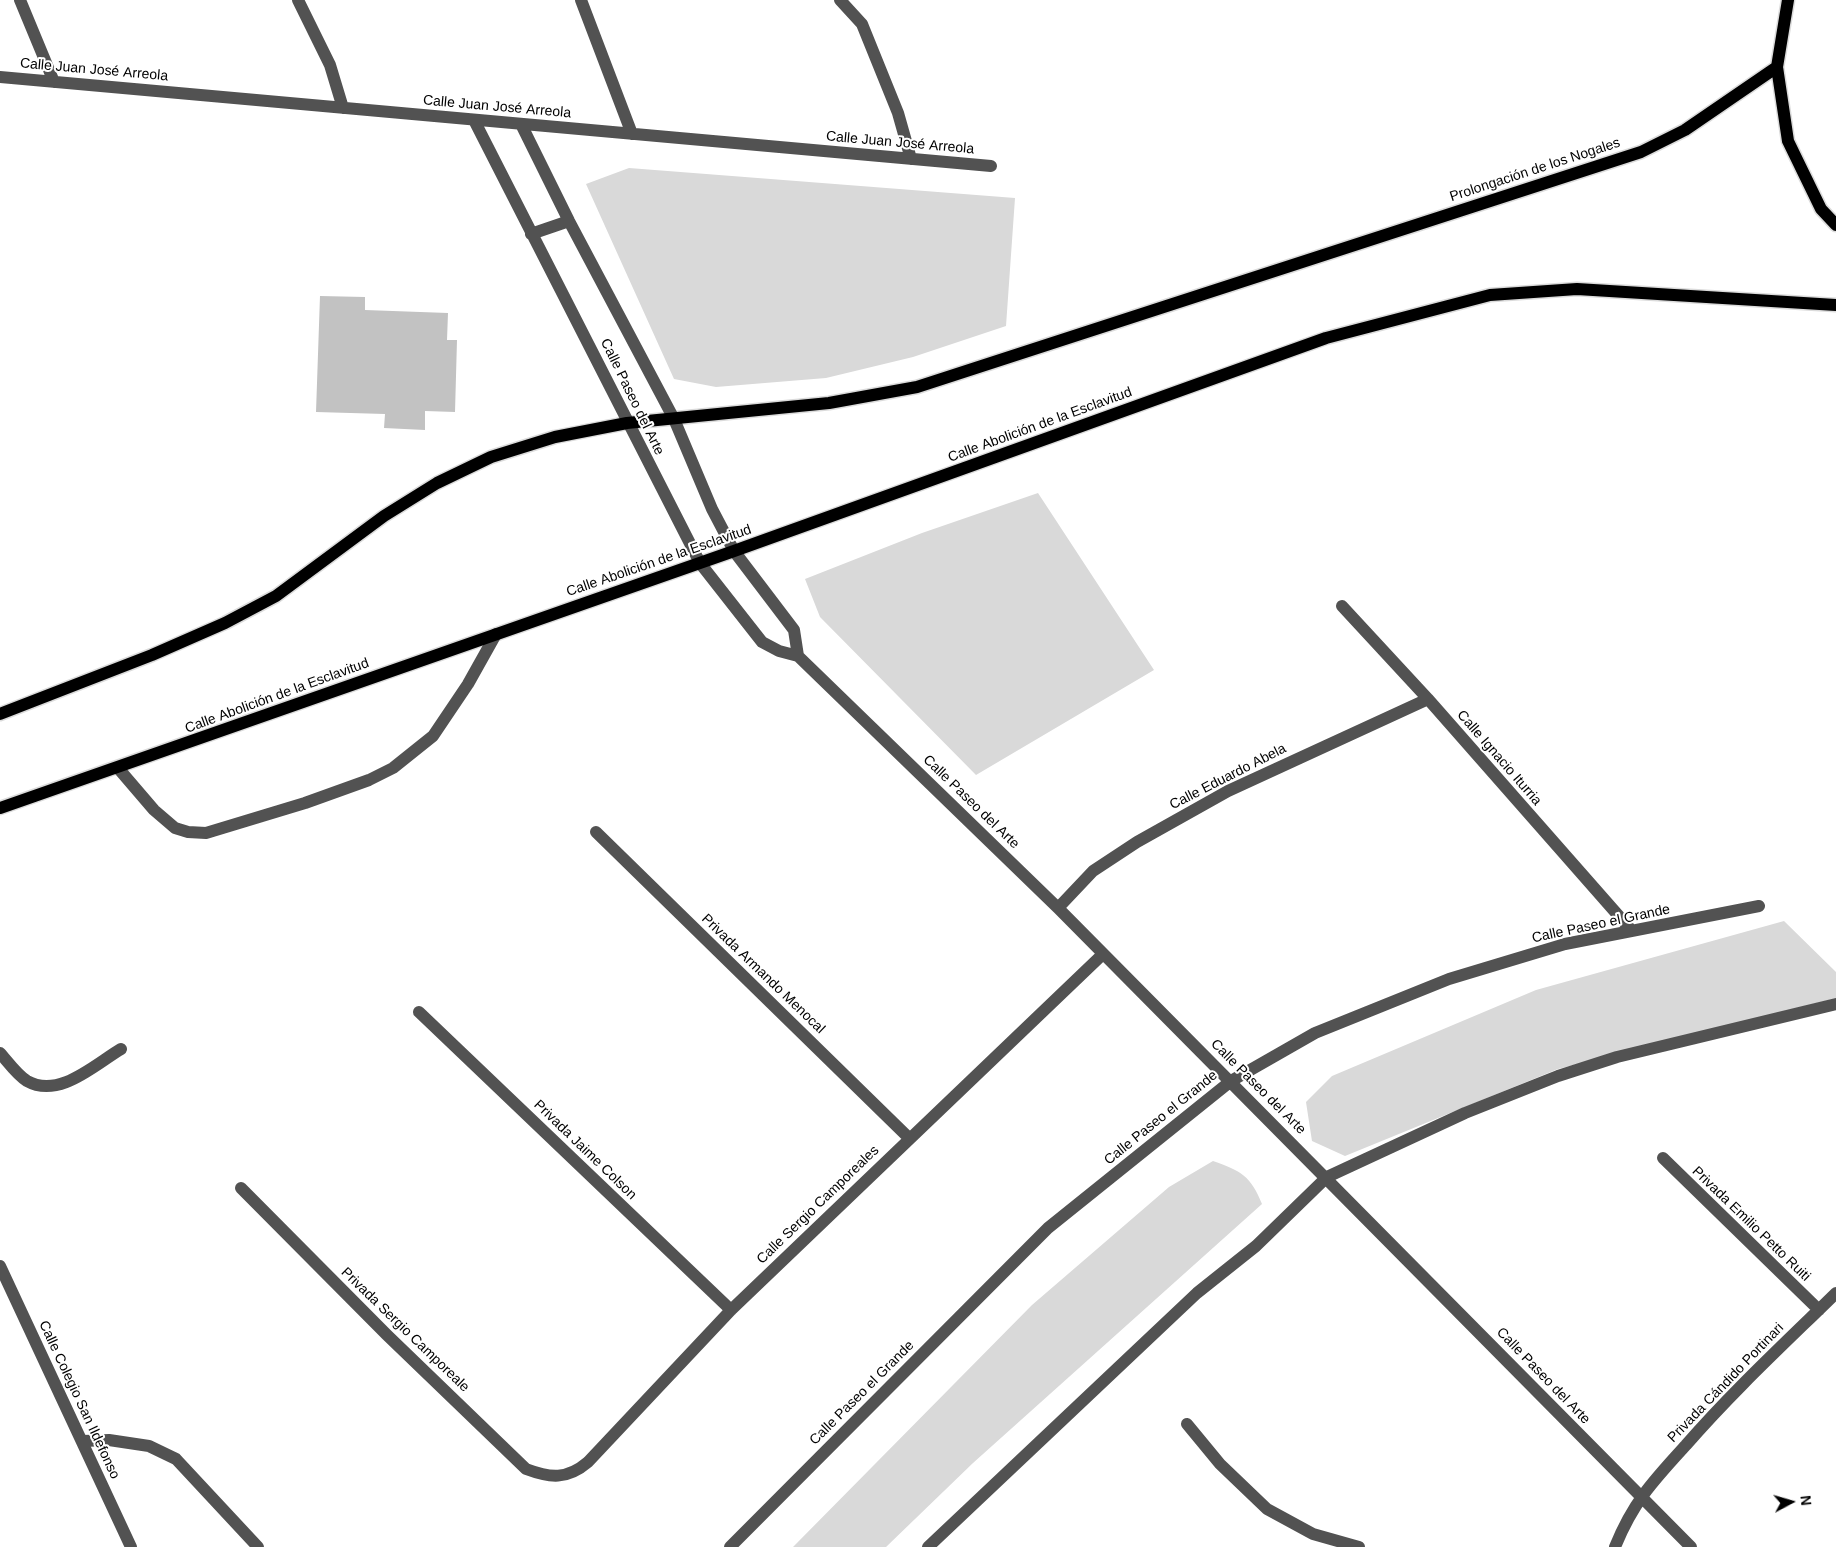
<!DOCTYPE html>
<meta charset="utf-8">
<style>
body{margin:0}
#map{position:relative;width:1836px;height:1547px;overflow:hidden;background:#fff;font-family:Arial,sans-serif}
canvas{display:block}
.north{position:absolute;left:1766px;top:1477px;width:50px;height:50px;-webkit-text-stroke:4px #fff;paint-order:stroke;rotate:84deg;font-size:14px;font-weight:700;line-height:20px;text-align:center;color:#000}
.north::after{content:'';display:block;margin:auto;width:18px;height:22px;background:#000;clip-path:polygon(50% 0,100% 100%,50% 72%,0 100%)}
</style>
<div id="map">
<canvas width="1836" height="1547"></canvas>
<div class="north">N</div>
</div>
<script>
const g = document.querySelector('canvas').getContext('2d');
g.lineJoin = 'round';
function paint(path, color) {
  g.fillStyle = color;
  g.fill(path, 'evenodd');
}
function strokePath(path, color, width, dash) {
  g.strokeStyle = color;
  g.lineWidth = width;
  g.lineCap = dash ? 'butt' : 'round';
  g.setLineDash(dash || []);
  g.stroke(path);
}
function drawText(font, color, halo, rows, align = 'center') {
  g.font = font + ' Arial,sans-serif';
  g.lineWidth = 4;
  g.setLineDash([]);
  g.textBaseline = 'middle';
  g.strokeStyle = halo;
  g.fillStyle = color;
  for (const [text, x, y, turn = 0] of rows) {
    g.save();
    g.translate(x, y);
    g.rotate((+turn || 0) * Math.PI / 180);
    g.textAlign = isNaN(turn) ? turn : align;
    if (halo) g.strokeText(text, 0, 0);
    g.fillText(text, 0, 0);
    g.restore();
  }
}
paint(new Path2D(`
 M629 168 1015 198 1006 326 913 357 826 378 716 387 674 379 586 184Z
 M1038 493 1154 670 976 775 820 617 805 579 922 533Z
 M1784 921 1836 972V998L1558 1069 1345 1156 1312 1141 1306 1102 1332 1076 1536 990Z
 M1213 1161C1241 1171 1251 1176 1262 1204L973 1463 886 1547H793L1032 1305 1169 1187Z`), '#d9d9d9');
paint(new Path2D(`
 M320 296 365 297V310L448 313 447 340H457L455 412 425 411V430L384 428 385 414 316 412Z`), '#c2c2c2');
const major = new Path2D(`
 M1788 0 1777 67 1788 141 1821 209 1836 225
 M0 714 152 655 225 623 276 596 384 516 437 483 491 457 555 437 627 423 829 403 917 387 1641 152 1685 130 1777 67
 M0 808 734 551 1326 338 1490 295 1577 289 1836 305`);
strokePath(major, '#dbdbdb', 15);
strokePath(new Path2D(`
 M20 0 54 82
 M298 0 330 65 343 108
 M581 0 632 134
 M840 0 862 24 898 113 911 159
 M0 77 991 166
 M474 120 700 563 762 642 779 651 798 656 1058 908 1691 1547
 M521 124 569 221 674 419 712 509 734 551 794 630 798 656
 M531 234 569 221
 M1342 606 1428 699 1632 931
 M118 768 154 810 175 828 188 832 206 833 305 803 369 780 393 768 433 736 468 684 496 634
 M596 832 909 1138
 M1058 908 1093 871 1137 842 1228 791 1428 699
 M419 1012 731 1310
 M0 1053C8 1062 17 1075 27 1081 59 1099 94 1065 121 1049
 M1663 1158 1819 1310
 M241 1188 387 1335 526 1469C550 1478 567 1480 588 1462L731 1310 1103 954
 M0 1266 131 1547
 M1187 1424 1220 1464 1267 1509 1313 1534 1359 1547
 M83 1441 109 1440 149 1446 176 1459 258 1547
 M730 1547 1048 1228 1231 1081 1315 1033 1449 979 1565 944 1759 906
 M928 1547 1197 1293 1256 1246 1327 1177 1465 1113 1558 1076 1617 1057 1836 1004
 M1615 1547C1633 1502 1654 1480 1686 1445 1733 1391 1785 1343 1836 1293`), '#525252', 12);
strokePath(major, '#000', 12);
drawText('14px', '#000', '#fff', [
 ["Calle Juan José Arreola",94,70,5],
 ["Calle Juan José Arreola",497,107,5],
 ["Calle Juan José Arreola",900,143,5],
 ["Prolongación de los Nogales",1535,170,-18],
 ["Calle Paseo del Arte",632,397,64],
 ["Calle Abolición de la Esclavitud",1040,425,-20],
 ["Calle Abolición de la Esclavitud",659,561,-19],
 ["Calle Abolición de la Esclavitud",277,696,-20],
 ["Calle Ignacio Iturria",1499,758,49],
 ["Calle Eduardo Abela",1228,777,-27],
 ["Calle Paseo del Arte",971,802,44],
 ["Calle Paseo el Grande",1601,924,-12],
 ["Privada Armando Menocal",763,974,44],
 ["Calle Paseo del Arte",1258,1087,45],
 ["Calle Paseo el Grande",1161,1118,-39],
 ["Privada Jaime Colson",585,1150,44],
 ["Calle Sergio Camporeales",818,1205,-44],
 ["Privada Emilio Petto Ruiti",1751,1224,44],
 ["Privada Sergio Camporeale",405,1330,44],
 ["Calle Paseo del Arte",1543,1376,46],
 ["Privada Cándido Portinari",1726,1383,-46],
 ["Calle Paseo el Grande",862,1393,-45],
 ["Calle Colegio San Ildefonso",79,1400,65]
]);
</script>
